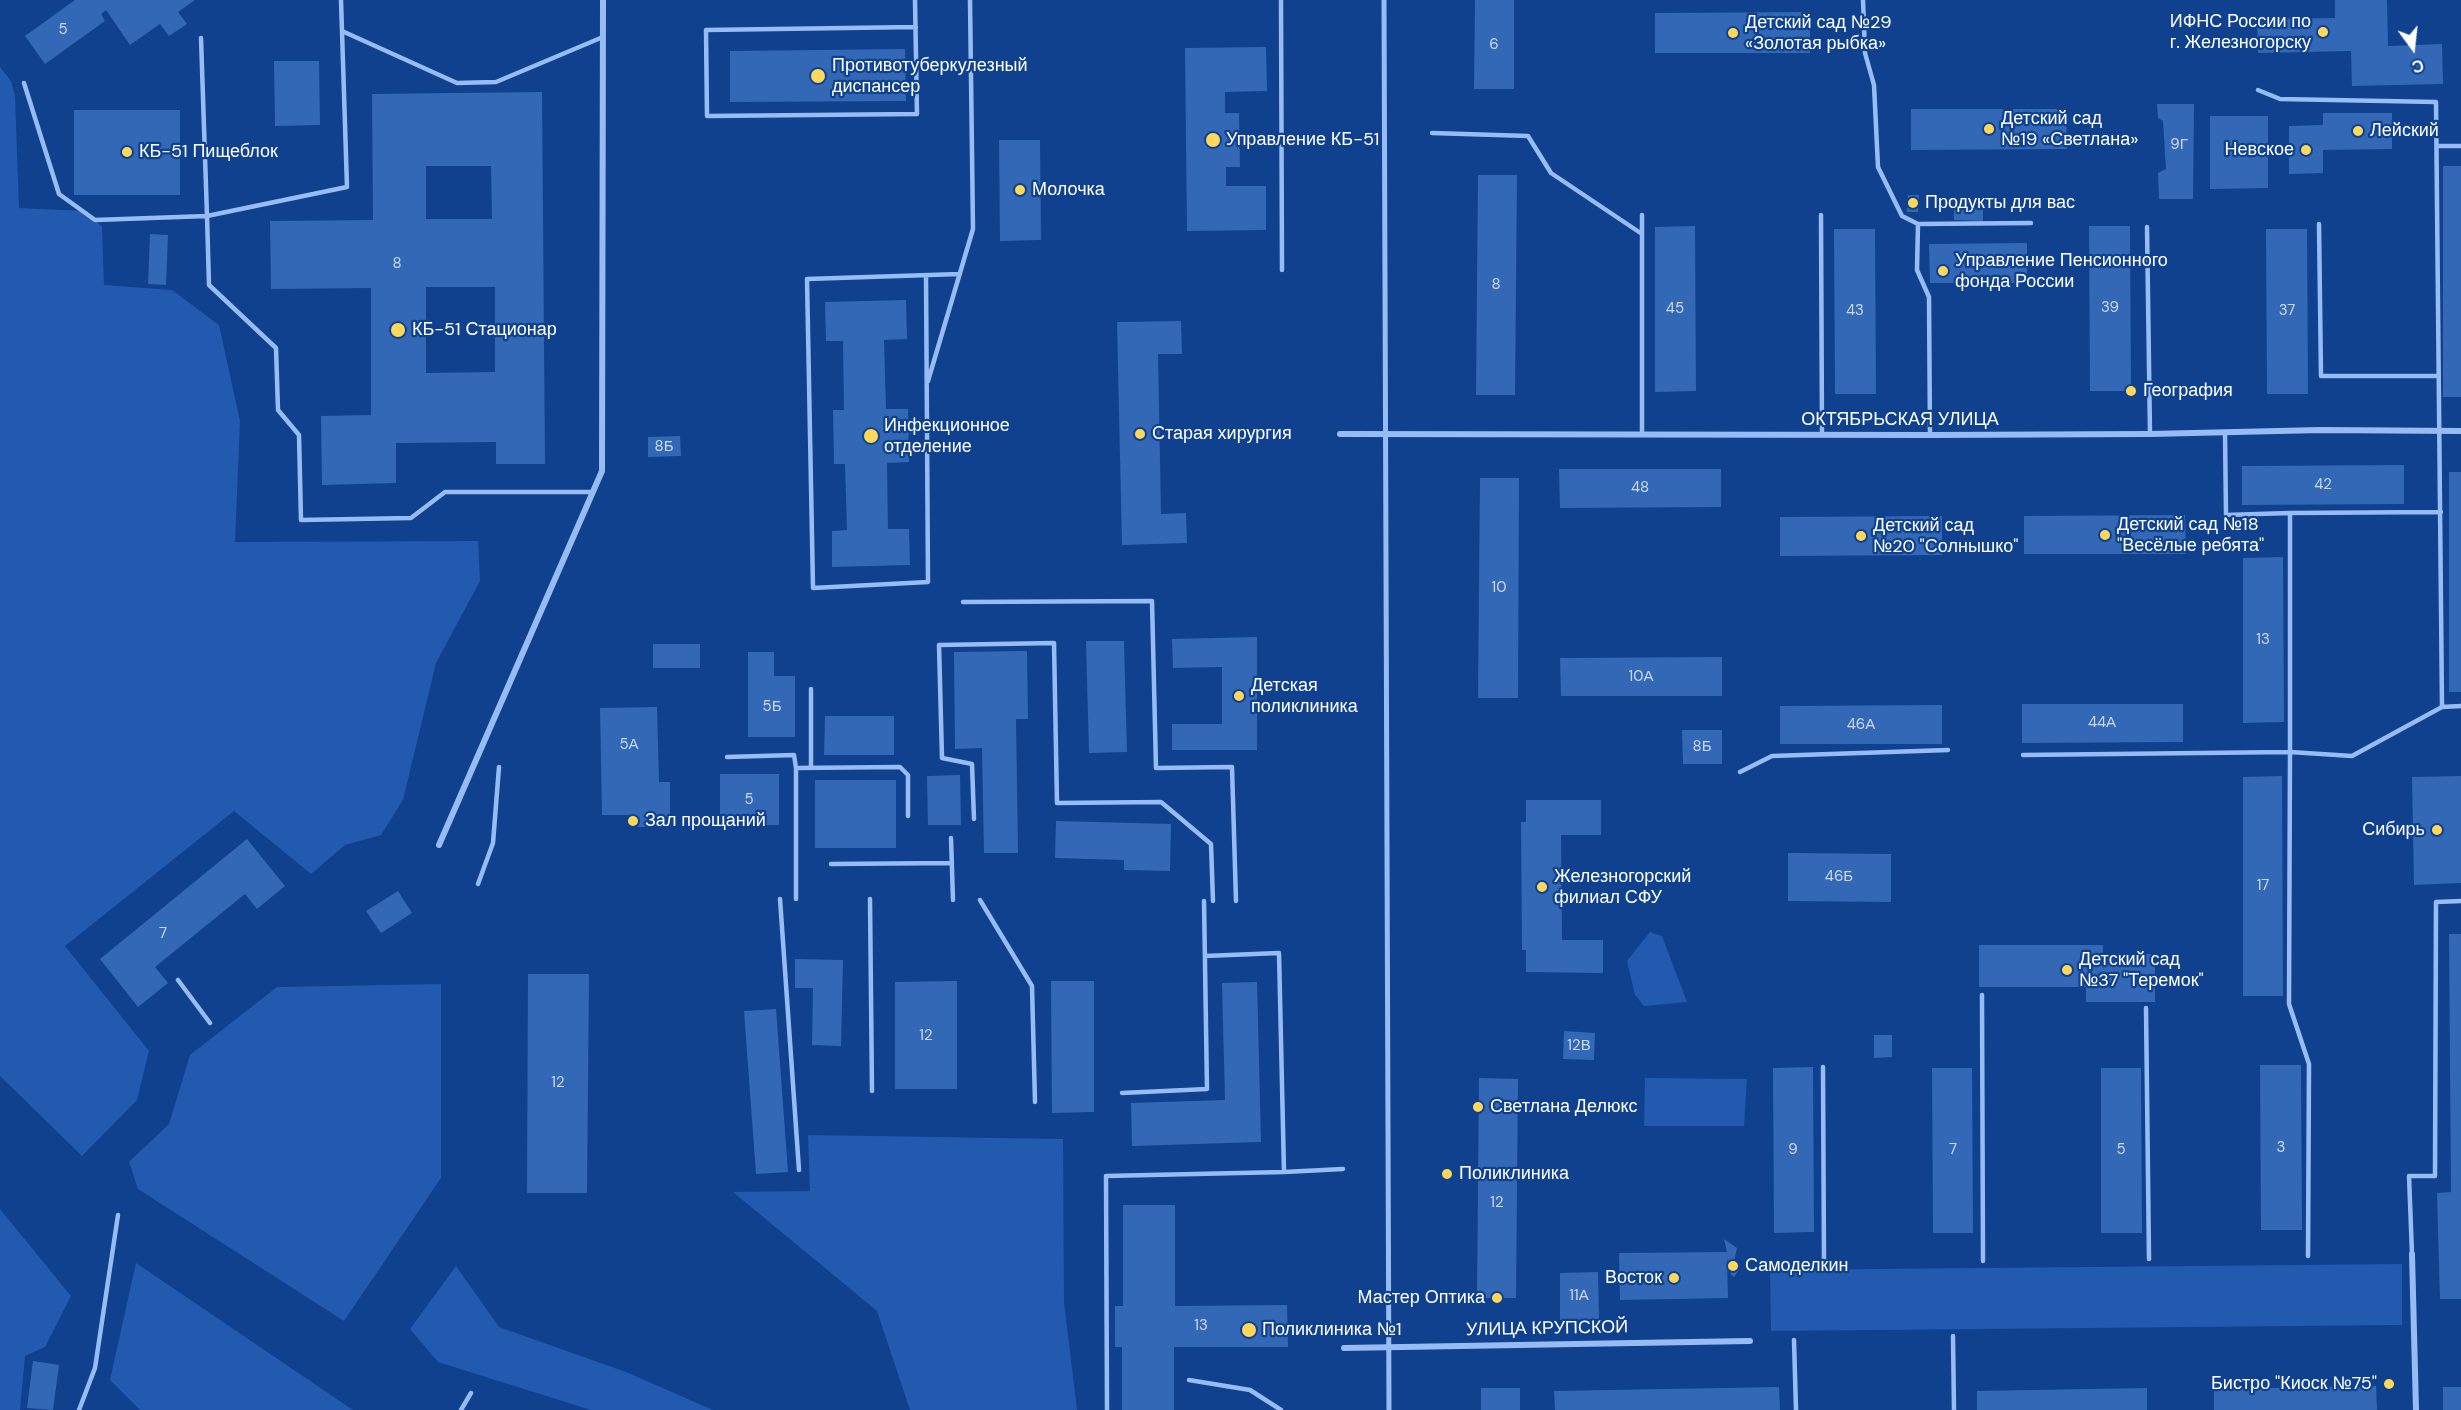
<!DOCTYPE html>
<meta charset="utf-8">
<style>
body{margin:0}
#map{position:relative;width:2461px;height:1410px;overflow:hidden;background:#0f418e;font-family:"DM Sans",sans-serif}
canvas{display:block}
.north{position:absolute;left:2383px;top:18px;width:60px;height:60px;-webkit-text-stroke:4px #0f418e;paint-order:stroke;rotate:165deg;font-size:16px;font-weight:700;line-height:24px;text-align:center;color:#fff}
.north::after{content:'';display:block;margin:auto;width:21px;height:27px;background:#fff;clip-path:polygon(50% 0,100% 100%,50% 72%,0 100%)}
</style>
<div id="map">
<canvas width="2461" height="1410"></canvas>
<div class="north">С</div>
</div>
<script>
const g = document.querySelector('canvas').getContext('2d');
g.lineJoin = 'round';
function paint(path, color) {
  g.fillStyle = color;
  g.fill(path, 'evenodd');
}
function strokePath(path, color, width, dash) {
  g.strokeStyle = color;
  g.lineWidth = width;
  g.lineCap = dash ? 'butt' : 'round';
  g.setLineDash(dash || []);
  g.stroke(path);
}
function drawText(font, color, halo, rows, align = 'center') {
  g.font = font + ' "DM Sans",sans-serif';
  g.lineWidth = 4.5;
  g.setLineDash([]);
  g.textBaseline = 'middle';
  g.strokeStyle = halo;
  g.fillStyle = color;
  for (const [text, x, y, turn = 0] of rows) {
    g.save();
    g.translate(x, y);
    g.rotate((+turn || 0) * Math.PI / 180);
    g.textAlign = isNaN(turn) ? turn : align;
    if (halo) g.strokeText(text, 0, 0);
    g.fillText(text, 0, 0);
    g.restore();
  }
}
paint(new Path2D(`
 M0 67 11 81 15 96 19 208 86 211 102 227 104 285 172 290 219 325 240 421 235 542 478 541 480 581 436 663 403 800 381 835 345 845 311 874 234 811 65 946 149 1051 137 1100 82 1156 0 1076Z
 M1650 932 1662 936 1687 1002 1644 1006 1635 995 1627 961Z
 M441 984V1178L344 1321 138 1189 129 1162 169 1124 190 1055 277 987Z
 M1645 1078 1747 1079 1744 1126H1644Z
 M808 1135 1063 1139 1064 1302 1077 1410H910L877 1311 733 1192 810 1191Z
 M0 1209 71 1296 45 1347 25 1356 20 1410H0Z
 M136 1263 353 1410H140L110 1380Z
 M2402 1264V1325L1771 1331 1770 1270Z
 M456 1266 499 1327 626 1372 713 1410H591L438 1362 410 1329Z`), '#215aae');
paint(new Path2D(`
 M75 0H195L178 12 187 24 169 36 160 24 130 45 106 10 101 14 105 21 45 64 25 36Z
 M1475 0H1514V89H1474Z
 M2335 0H2387L2388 46 2442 44 2443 84 2352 86 2351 51 2258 53 2257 19 2335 18Z
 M1810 12V53H1655V13Z
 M1266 47 1267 91 1225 92V113H1239L1240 167H1226V186H1266V230L1187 231 1185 48Z
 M905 49 906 101 730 102V51Z
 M274 61H319L320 125 275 126Z
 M542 92 545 464H496V442L396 443V483L322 485 321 416 371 415V288L271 289 270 221 373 220 372 94ZM426 166H491L492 219H426ZM426 287H495V372L426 373Z
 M2157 104H2194L2193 199H2159L2158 173 2166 169 2163 121 2158 118Z
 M1911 109H2066L2067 149 1911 150Z
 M74 110H180V195H74Z
 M2323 113H2392V149L2323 150V173L2289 174V126L2323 125Z
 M2210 116H2268V188L2210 189Z
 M999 140H1040L1041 240 1000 241Z
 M2443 166H2461V397H2443Z
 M1478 175H1517L1515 395H1476Z
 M1908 195H1919L1918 212H1907Z
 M1954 208 1983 209V221L1954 220Z
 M1695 226 1696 391 1655 392V227Z
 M2089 226H2130L2131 391H2090Z
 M1834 229H1875L1876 394H1835Z
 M2266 229H2307L2308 394H2267Z
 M150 234 168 235 166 285 148 284Z
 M2027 243V283H1930L1929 244Z
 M906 300 907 339 884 340 886 409H908L909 462 887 463 888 529H909L910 565 832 567V531L847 530 845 464H834L833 410H844L843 341H826L825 302Z
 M1181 321 1182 354H1158L1161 514 1186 513 1187 543 1122 545 1117 322Z
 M680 436 681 456 648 457V437Z
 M2404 465V504L2242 505V466Z
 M1559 469H1721V507L1560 508Z
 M2449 472H2461V692H2449Z
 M1480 478H1519L1518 698H1478Z
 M2185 515 2186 554H2024V516Z
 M1942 516V555L1780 556V517Z
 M2283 557 2284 722 2243 723V558Z
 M1257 637V750H1172V724H1222V667L1173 668 1172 639Z
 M1086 641H1124L1127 752 1089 753Z
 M653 644H700V668H653Z
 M1027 651 1028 719H1016L1018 853H984L982 748 955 749 954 652Z
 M748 652H774V676H795V737H748Z
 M1722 657V696H1561L1560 658Z
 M2022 704H2183V742L2022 743Z
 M1942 705V744H1780V706Z
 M657 707 659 782H670V827H630V815H602L600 708Z
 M825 716H894V755H824Z
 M1682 730H1722V764H1683Z
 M720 774H779V825H720Z
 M960 775 961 825H928L927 776Z
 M2282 776 2283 996H2243V777Z
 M2461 776V883L2414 885 2412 777Z
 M815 780H896V848H815Z
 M1526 800H1601V835H1561L1562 940H1603V973L1526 972V950H1522L1521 822H1526Z
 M1056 821 1171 824 1170 871 1124 870V860L1055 858Z
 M247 839 285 886 257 909 245 894 155 967 168 983 138 1007 100 959Z
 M1788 853 1891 854V902L1788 901Z
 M398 891 412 913 381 933 366 911Z
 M2449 934H2461V1299H2440L2437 1193 2451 1192Z
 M1979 945H2103V954H2155V1002H2086V987H1979Z
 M795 959 843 960 841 1046 812 1045 813 988H795Z
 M528 974H589L587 1193H527Z
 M957 981V1089H895V982Z
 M1051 981H1094V1112L1052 1113Z
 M1257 982 1261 1142 1132 1146 1131 1103 1225 1100 1222 983Z
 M776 1009 788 1172 756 1174 744 1011Z
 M1564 1031 1595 1033 1594 1060 1563 1059Z
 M1874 1035H1892V1057L1874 1058Z
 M2260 1065H2301L2302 1230H2261Z
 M1813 1067 1814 1232 1774 1233 1773 1068Z
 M1932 1068H1972L1973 1233H1933Z
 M2101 1068H2141L2142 1233H2101Z
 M1479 1078 1518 1079 1516 1298H1477Z
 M1123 1205H1175V1306L1287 1305 1288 1347H1174V1410H1122V1347H1115V1306H1123Z
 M1724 1239 1737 1248 1734 1262 1739 1270 1734 1277 1731 1275 1727 1258 1728 1298 1620 1300 1619 1253 1727 1252Z
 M1598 1272 1599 1319 1560 1320V1273Z
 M33 1361 59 1365 53 1410 27 1408Z
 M2376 1386 2377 1410H2214V1389Z
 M1779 1387 1780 1410H1555L1554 1391Z
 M2443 1387H2461V1410H2443Z
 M1481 1388H1520V1410H1481Z
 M2147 1388V1410H1977V1391Z`), '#3368b6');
strokePath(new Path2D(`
 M341 0 342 31 457 83 496 82 603 37
 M915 0 917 114 707 116 706 30 916 27
 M1281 0 1282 270
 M1863 0 1865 53 1874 85 1878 167 1902 216 1918 224
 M342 31 347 187 207 216 209 285 276 348 278 410 299 435 301 520 411 518 445 492H592
 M24 83 59 194 95 220 207 216 201 38
 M2258 90 2280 99 2436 102 2442 707 2461 706
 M1432 133 1528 136 1551 173 1642 234
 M2438 146H2461
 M1821 215 1822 435
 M2319 224 2321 376H2437
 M2147 227 2150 434
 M926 275 928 582 813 588 807 279 960 274
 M928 381 973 229 970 0
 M1642 433V215
 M1930 435 1929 297 1917 270 1918 224 2031 223
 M2290 513 2441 512
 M963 602 1152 601 1156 768 1232 767 1236 901
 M2023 755 2290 752V513L2226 515 2225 433
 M727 757 794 755 796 768
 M811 767V689
 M1740 772 1772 756 1948 750
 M974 819 972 764 942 758 939 645 1054 643 1057 803 1161 802 1211 844 1213 901
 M951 838 953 900
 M831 864 952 863
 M478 884 493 843 499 767
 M780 899 799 1170
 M796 899V768L900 767 908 775V816
 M870 899 872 1091
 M980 900 1032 986 1035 1102
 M1205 956 1279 953 1284 1172 1343 1169
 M178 980 210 1023
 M1982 995 1983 1261
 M2146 1008 2149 1259
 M1823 1067 1824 1264
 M1122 1093 1207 1089 1204 901
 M2412 1254 2409 1176H2435L2436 902 2461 901
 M2308 1256 2309 1064 2289 1004 2290 752 2352 756 2442 707
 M1953 1336 1954 1410
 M1794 1340 1796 1410
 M1189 1380 1250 1390 1281 1410
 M79 1410 95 1368 118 1215
 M461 1410 471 1393
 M1107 1410 1106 1176 1284 1172`), '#97bcf3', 4.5);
strokePath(new Path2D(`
 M1384 0 1389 1410`), '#97bcf3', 5);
strokePath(new Path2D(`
 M1340 434 1930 435 2150 434 2321 430 2461 431
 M439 845 602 471 603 0
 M2412 1254 2416 1410
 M1344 1348 1750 1341`), '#97bcf3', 6);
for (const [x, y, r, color] of [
 [2323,32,6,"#ffd759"],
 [1733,33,6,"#ffd759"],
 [818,76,8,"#ffd759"],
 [1989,129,6,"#ffd759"],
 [2358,131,6,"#ffd759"],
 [1213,140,8,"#ffd759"],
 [2306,150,6,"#ffd759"],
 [127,152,6,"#ffd759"],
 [1020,190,6,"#ffd759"],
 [1913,203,6,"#ffd759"],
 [1943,271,6,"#ffd759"],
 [398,330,8,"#ffd759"],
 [2131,391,6,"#ffd759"],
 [1140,434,6,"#ffd759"],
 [871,436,8,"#ffd759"],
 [2105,535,6,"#ffd759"],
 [1861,536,6,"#ffd759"],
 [1239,696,6,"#ffd759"],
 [633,821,6,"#ffd759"],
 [2437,830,6,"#ffd759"],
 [1542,887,6,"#ffd759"],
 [2067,970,6,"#ffd759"],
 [1478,1107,6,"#ffd759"],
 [1447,1174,6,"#ffd759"],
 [1733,1266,6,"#ffd759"],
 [1674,1278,6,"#ffd759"],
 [1497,1298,6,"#ffd759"],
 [1249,1330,8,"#ffd759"],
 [2389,1384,6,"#ffd759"]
]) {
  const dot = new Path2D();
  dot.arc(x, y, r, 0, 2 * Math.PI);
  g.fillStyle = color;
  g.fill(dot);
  strokePath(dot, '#0f418e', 2);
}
drawText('15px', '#ccd9ed', null, [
 ["5",63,30],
 ["6",1494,45],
 ["9Г",2179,145],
 ["8",397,264],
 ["8",1496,285],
 ["39",2110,308],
 ["45",1675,309],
 ["43",1855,311],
 ["37",2287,311],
 ["8Б",664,447],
 ["42",2323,485],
 ["48",1640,488],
 ["10",1499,588],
 ["13",2263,640],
 ["10А",1641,677],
 ["5Б",772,707],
 ["44А",2102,723],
 ["46А",1861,725],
 ["5А",629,745],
 ["8Б",1702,747],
 ["5",749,800],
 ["46Б",1839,877],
 ["17",2263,886],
 ["7",163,934],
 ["12",926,1036],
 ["12В",1579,1046],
 ["12",558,1083],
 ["3",2281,1148],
 ["9",1793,1150],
 ["7",1953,1150],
 ["5",2121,1150],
 ["12",1497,1203],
 ["11А",1579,1296],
 ["13",1201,1326]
]);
drawText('18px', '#fff', '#0f418e', [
 ["ИФНС России по",2311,22,"right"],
 ["г. Железногорску",2311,43,"right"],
 ["Детский сад №29",1745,23],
 ["«Золотая рыбка»",1745,44],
 ["Противотуберкулезный",832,66],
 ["диспансер",832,87],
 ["Детский сад",2001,119],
 ["№19 «Светлана»",2001,140],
 ["Лейский",2370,131],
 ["Управление КБ-51",1226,140],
 ["Невское",2294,150,"right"],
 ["КБ-51 Пищеблок",139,152],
 ["Молочка",1032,190],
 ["Продукты для вас",1925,203],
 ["Управление Пенсионного",1955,261],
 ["фонда России",1955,282],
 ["КБ-51 Стационар",412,330],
 ["География",2143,391],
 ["Инфекционное",884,426],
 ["отделение",884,447],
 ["Старая хирургия",1152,434],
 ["Детский сад №18",2117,525],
 ["\"Весёлые ребята\"",2117,546],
 ["Детский сад",1873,526],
 ["№20 \"Солнышко\"",1873,547],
 ["Детская",1251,686],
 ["поликлиника",1251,707],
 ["Зал прощаний",645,821],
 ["Сибирь",2425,830,"right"],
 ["Железногорский",1554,877],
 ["филиал СФУ",1554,898],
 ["Детский сад",2079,960],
 ["№37 \"Теремок\"",2079,981],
 ["Светлана Делюкс",1490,1107],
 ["Поликлиника",1459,1174],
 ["Самоделкин",1745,1266],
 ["Восток",1662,1278,"right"],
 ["Мастер Оптика",1485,1298,"right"],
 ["Поликлиника №1",1262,1330],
 ["Бистро \"Киоск №75\"",2377,1384,"right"]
], 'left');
drawText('18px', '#fff', '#0f418e', [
 ["ОКТЯБРЬСКАЯ УЛИЦА",1900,420],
 ["УЛИЦА КРУПСКОЙ",1547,1329,-1]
]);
</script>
